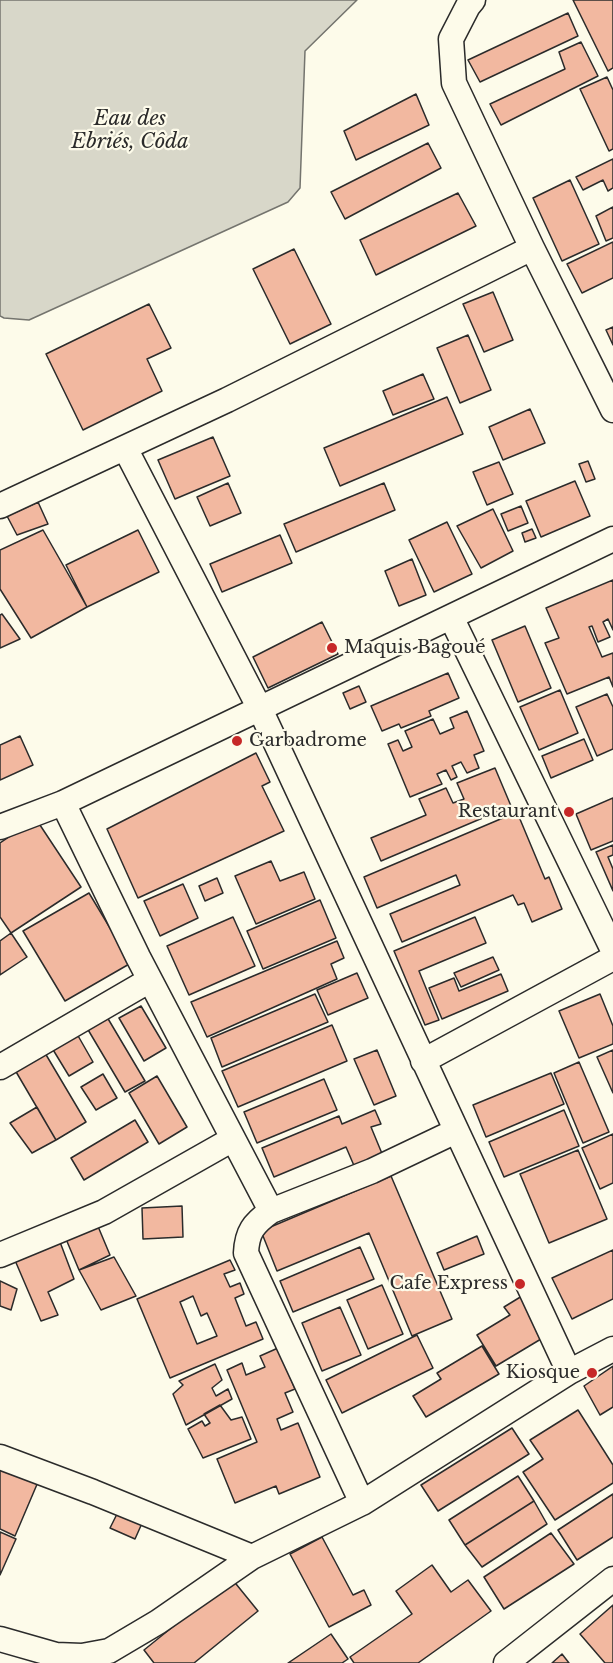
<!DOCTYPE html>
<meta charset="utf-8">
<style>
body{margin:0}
canvas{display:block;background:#fdfbea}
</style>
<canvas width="613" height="1663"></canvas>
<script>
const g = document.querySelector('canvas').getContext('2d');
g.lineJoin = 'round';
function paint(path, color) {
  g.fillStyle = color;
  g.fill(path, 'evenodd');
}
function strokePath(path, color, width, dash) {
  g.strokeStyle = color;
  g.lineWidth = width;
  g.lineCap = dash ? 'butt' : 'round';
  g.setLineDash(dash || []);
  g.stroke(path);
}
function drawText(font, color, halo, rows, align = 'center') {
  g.font = font + ' "Libre Baskerville",serif';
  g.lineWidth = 4.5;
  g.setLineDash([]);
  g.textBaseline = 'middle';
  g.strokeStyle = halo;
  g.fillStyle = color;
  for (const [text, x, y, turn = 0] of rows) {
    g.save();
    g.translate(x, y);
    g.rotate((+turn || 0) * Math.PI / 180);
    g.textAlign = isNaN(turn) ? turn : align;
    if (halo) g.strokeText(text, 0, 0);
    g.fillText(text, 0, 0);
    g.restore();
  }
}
const water = new Path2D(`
 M0 0H357L305 51 300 188 288 202 29 320 4 318 0 316Z`);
paint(water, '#d8d7c9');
strokePath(water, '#74746e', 1.5);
const building = new Path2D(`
 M573 0H613V68L608 71Z
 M568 13 578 36 480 82 468 60Z
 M581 42 598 76 501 125 490 104 565 69 559 52Z
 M607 77 613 90V149L609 151 580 89Z
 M416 94 429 125 356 160 344 131Z
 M428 143 441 168 345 219 331 192Z
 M613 159V188L608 191 603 180 583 190 576 177Z
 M570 180 599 244 562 261 533 198Z
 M458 193 476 226 376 275 360 240Z
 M613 207V238L606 241 596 216Z
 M613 242V278L582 293 567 264Z
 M294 249 331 324 290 344 253 269Z
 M493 292 513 340 484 352 463 304Z
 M149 304 171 348 147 359 162 391 83 430 46 354Z
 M613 327V345L606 330Z
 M468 335 491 390 460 403 437 348Z
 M423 374 434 399 393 415 383 391Z
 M447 397 463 434 340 486 324 448Z
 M530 409 545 443 503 460 489 427Z
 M213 437 230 476 175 499 158 460Z
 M588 461 595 479 586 482 579 464Z
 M499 462 513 494 487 505 473 472Z
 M575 481 590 516 541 537 526 501Z
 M228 483 241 513 210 526 197 497Z
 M384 483 395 510 296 552 284 524Z
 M38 502 48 524 17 535 7 516Z
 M521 506 528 523 508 531 501 514Z
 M493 509 513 551 481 568 457 526Z
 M447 522 472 574 434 592 409 540Z
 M532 529 536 538 525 542 522 533Z
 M43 530 87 607 31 638 0 589V550Z
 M138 530 159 572 87 607 66 565Z
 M280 535 292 563 222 592 210 564Z
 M412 559 426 595 399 606 385 571Z
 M613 580V630L608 619 603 622 610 637 598 642 592 626 589 627 602 657 613 653V687L609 677 567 694 545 643 559 638 546 608Z
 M2 614 20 639 0 648V615Z
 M322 622 338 654 268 688 253 657Z
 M525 626 551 688 518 702 492 640Z
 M448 673 459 698 429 711 431 716 401 728 399 724 382 731 371 706Z
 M359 686 366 702 350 709 343 693Z
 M560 690 578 733 539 750 520 707Z
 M607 694 613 707V749L597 756 576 707Z
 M467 711 484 751 474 755 479 768 467 773 461 762 452 766 457 777 451 780 446 770 437 774 442 784 410 797 388 744 398 740 403 751 412 747 405 731 433 719 440 734 454 728 450 718Z
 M20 736 33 765 0 780V745Z
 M584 739 593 760 551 778 542 756Z
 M256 753 270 782 262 786 284 831 138 898 107 829Z
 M495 768 511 806 381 861 371 838 426 815 419 799 446 788 453 803 464 799 457 783Z
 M613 798V841L591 850 576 814Z
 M517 812 545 879 549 877 562 909 532 922 524 903 518 905 513 895 402 942 390 914 460 885 456 875 377 908 364 877Z
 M36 819 81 887 11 933 0 917V843Z
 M613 845V855L608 857 613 869V891L596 852Z
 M271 861 280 881 304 872 315 899 256 924 235 876Z
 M217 878 223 893 205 901 199 886Z
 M183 884 198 918 160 936 144 901Z
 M89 893 131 963 65 1001 23 931Z
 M320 900 336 938 263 969 247 931Z
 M233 917 255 966 189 995 167 946Z
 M475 917 486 943 419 971 439 1020 425 1025 394 951Z
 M11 933 27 957 0 975V941Z
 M337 941 344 958 331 964 337 979 207 1037 191 1002Z
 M493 957 499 970 461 987 454 973Z
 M357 973 368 998 328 1015 317 990Z
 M501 974 508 991 442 1019 429 988 454 978 459 991Z
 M315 994 328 1022 222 1067 211 1038Z
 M600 994 613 1026V1044L579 1058 559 1011Z
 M141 1006 166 1048 144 1061 119 1018Z
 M107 1017 145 1081 125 1092 87 1028Z
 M332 1025 347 1061 238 1107 222 1071Z
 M77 1034 93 1062 69 1076 52 1048Z
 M377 1050 396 1096 374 1105 354 1059Z
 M613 1050V1093L597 1057Z
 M45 1053 86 1122 56 1140 15 1070Z
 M579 1062 609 1132 583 1143 554 1073Z
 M551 1073 564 1104 486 1137 473 1105Z
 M103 1074 117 1098 96 1110 81 1087Z
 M157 1076 187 1127 159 1144 129 1093Z
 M324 1079 337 1110 257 1143 244 1112Z
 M37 1107 56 1140 32 1153 10 1123Z
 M375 1110 381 1124 371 1127 383 1156 355 1168 346 1147 274 1177 262 1148 339 1116 342 1124Z
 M564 1110 579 1146 504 1177 489 1142Z
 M135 1120 148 1142 84 1180 71 1158Z
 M613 1134V1183L600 1189 582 1148Z
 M578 1150 607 1219 549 1243 520 1174Z
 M391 1176 452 1319 412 1336 369 1233 277 1271 261 1231Z
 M182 1206 183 1237 143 1239 142 1208Z
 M97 1224 110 1255 79 1270 66 1239Z
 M477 1236 484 1254 444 1270 437 1253Z
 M60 1242 74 1279 48 1292 58 1315 41 1321 14 1258Z
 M360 1247 374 1279 293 1312 280 1281Z
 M613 1250V1299L572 1319 552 1278Z
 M114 1257 136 1296 101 1310 79 1270Z
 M230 1260 235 1270 224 1274 230 1287 240 1283 244 1294 235 1298 246 1326 256 1322 263 1339 170 1378 137 1299ZM193 1296 201 1316 207 1313 217 1336 197 1344 180 1302Z
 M0 1281 17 1289 11 1310 0 1306Z
 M382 1285 403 1334 368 1349 347 1300Z
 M522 1296 546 1336 496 1366 477 1335 510 1315 504 1307Z
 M340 1307 361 1355 322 1371 302 1323Z
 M417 1335 433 1368 342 1413 326 1380Z
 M482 1346 499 1374 426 1417 413 1396 441 1379 437 1373Z
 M278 1348 295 1389 285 1393 293 1412 277 1419 281 1430 298 1423 320 1477 279 1494 276 1486 235 1503 217 1459 257 1442 227 1370 242 1363 246 1375 265 1367 260 1356Z
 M215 1364 222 1380 212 1388 216 1396 228 1389 232 1399 186 1425 173 1394 183 1385 179 1381Z
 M613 1366V1407L600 1415 584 1386Z
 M220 1405 231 1420 242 1417 251 1439 203 1458 188 1429 202 1421 205 1426 210 1423 204 1414Z
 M578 1410 613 1465V1483L555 1520 523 1472 543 1459 530 1440Z
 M512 1428 529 1454 438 1511 421 1485Z
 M0 1465 38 1482 15 1536 0 1529Z
 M518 1476 534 1501 465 1545 449 1520Z
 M613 1494V1537L577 1560 558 1530Z
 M534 1501 547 1524 482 1567 465 1545Z
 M119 1510 143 1521 135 1539 110 1528Z
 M0 1532 16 1539 0 1575Z
 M551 1533 574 1564 504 1609 484 1577Z
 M322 1537 353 1595 364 1590 371 1605 329 1627 290 1554Z
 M432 1565 451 1592 468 1580 491 1611 418 1663H354L350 1657 412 1614 396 1591Z
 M232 1579 258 1611 194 1663H154L144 1650Z
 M613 1605V1663H605L580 1634Z
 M331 1634 348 1659 342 1663H288Z
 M562 1654 569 1663H552Z`);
paint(building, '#f2b8a0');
strokePath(building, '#2b2b2b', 1.5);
const street = new Path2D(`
 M473 0 468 6 451 39 454 83 532 248 613 410
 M125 448 260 709 569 1372
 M0 506 227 400 532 248
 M451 617 613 950
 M63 803 138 957 271 1211C253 1224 247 1232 246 1253L362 1503
 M0 827 63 803 613 539
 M423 1061 613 958
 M0 1067 150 980
 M271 1211 372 1171 456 1131
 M0 1255 104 1212 233 1139
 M0 1457 93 1492 252 1557 362 1503 569 1372 613 1349
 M0 1639 56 1655 82 1656 109 1651 158 1622 252 1557
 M506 1663 613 1579`);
strokePath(street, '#2b2b2b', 27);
strokePath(street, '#fdfbea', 24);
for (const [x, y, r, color] of [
 [332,648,6,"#c62828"],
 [237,741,6,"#c62828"],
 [569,812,6,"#c62828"],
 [520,1284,6,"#c62828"],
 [592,1373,6,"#c62828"]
]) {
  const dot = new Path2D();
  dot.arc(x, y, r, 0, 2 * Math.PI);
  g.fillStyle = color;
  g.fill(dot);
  strokePath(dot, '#fdfbea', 2);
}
drawText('18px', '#2b2b2b', '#fdfbea', [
 ["Maquis Bagoué",344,648,"left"],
 ["Garbadrome",249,741,"left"],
 ["Restaurant",557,812],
 ["Cafe Express",508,1284],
 ["Kiosque",580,1373]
], 'right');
drawText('italic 20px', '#2b2b2b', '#fdfbea', [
 ["Eau des",130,119],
 ["Ebriés, Côda",130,142]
]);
</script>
